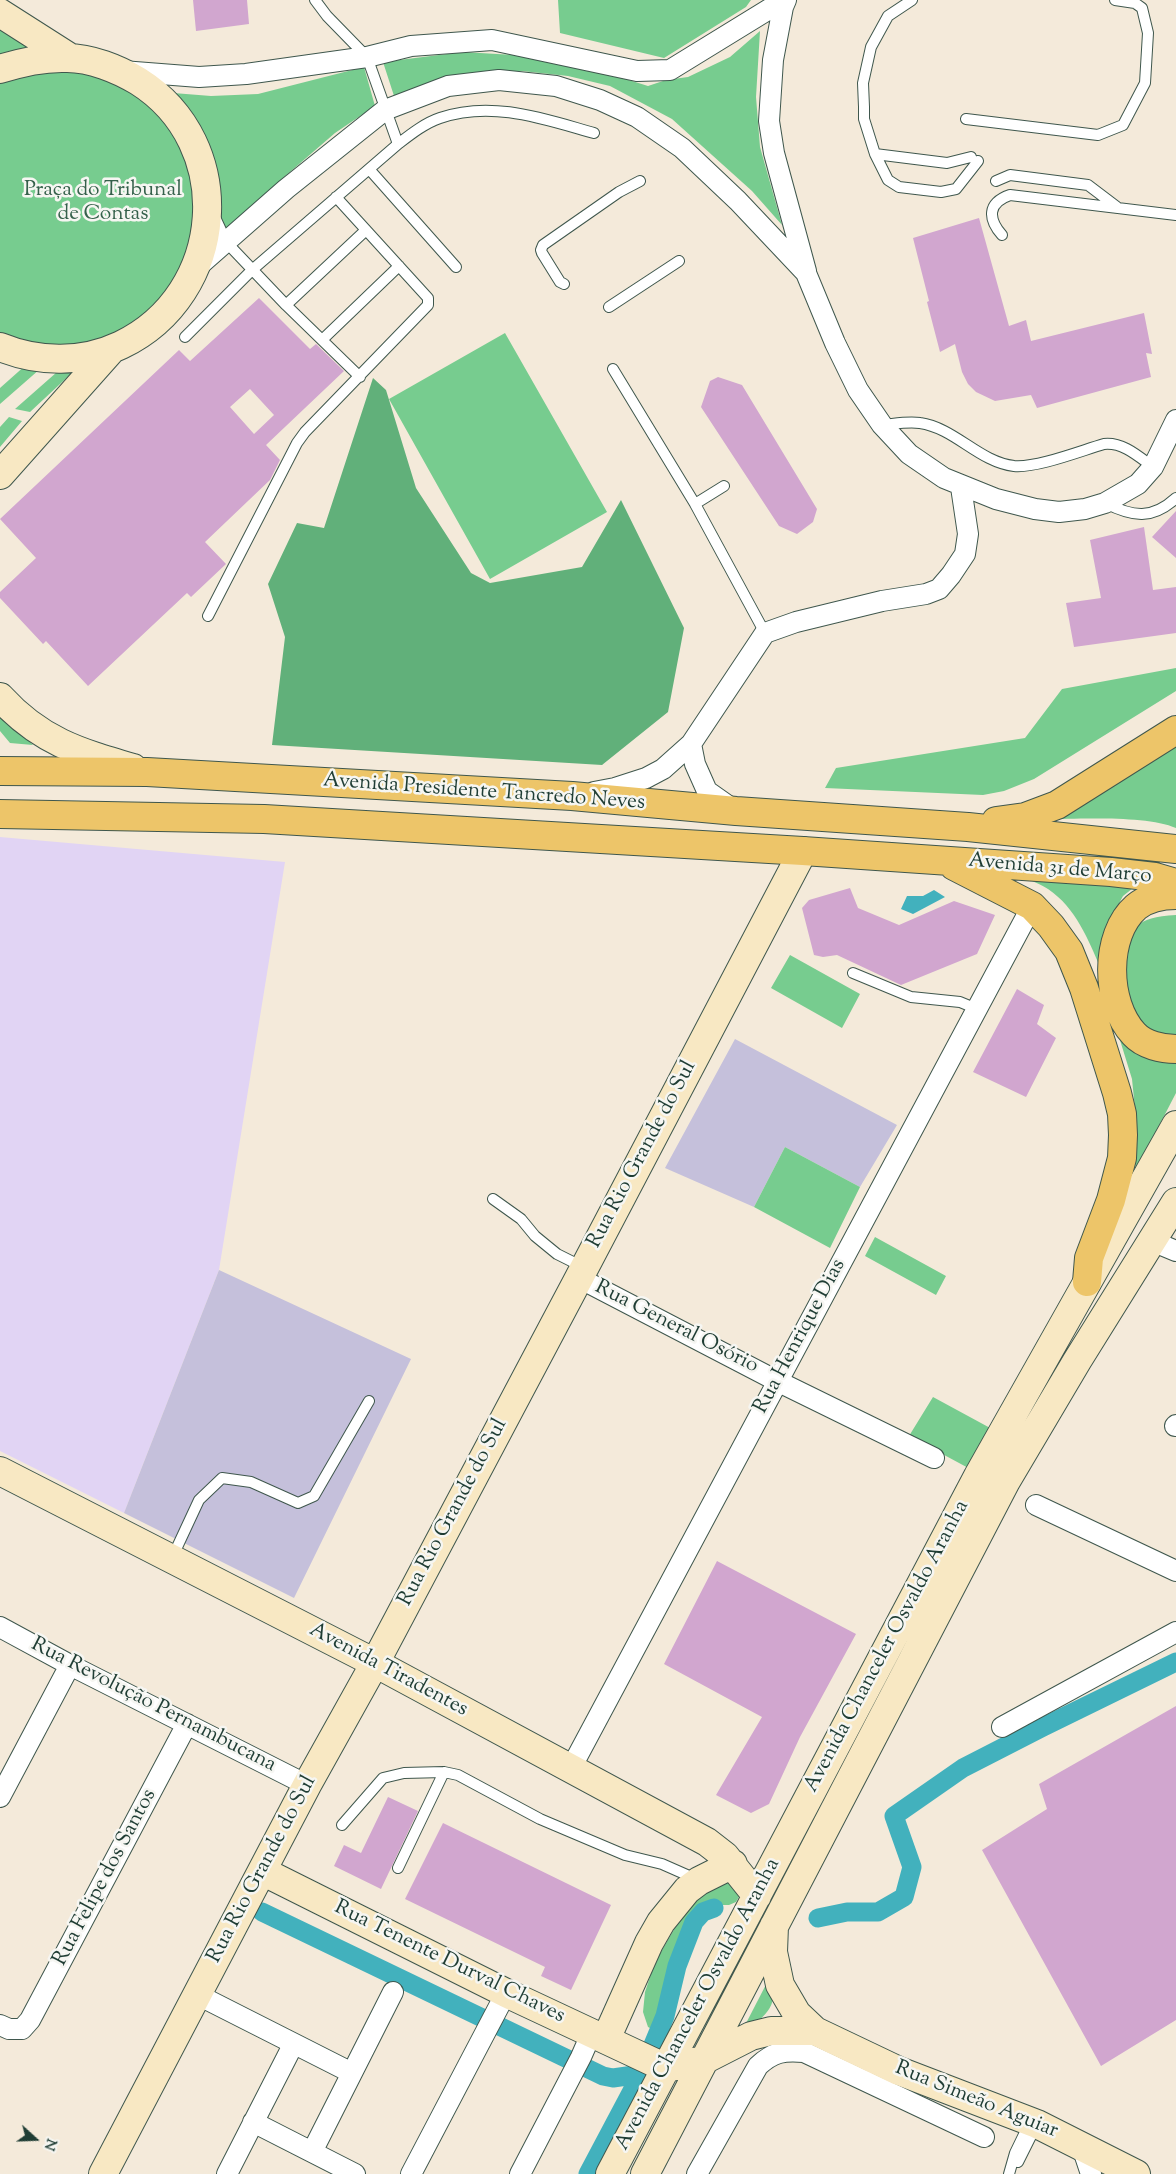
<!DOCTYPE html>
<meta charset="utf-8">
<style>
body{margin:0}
#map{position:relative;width:1176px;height:2174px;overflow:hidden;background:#f4eada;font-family:"Sorts Mill Goudy",serif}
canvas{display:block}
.north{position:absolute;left:10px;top:2114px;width:50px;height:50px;-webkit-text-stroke:4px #f6f6f2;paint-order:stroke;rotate:110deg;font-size:14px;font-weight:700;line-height:20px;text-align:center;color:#1f3d34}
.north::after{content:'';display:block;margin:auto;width:18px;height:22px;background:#1f3d34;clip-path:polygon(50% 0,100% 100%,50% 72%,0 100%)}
</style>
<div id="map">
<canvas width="1176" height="2174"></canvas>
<div class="north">N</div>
</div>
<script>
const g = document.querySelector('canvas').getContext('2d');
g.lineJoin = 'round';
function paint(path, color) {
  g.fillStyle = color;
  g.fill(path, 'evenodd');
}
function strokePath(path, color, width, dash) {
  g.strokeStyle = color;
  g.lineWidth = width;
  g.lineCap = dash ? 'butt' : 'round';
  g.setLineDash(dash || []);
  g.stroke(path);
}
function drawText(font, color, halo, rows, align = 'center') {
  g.font = font + ' "Sorts Mill Goudy",serif';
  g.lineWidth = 5;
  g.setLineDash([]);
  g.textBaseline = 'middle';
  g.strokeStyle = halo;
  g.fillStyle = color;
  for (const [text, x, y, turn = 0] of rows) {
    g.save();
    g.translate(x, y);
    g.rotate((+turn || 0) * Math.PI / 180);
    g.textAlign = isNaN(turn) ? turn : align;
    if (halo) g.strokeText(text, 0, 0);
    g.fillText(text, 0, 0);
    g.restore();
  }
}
paint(new Path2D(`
 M0 837 285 862 219 1270 124 1513 0 1451Z`), '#e1d4f4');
paint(new Path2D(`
 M735 1039 897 1125 860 1187 785 1147 754 1207 665 1168Z
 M219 1270 411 1359 294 1598 124 1513Z`), '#c5c0db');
paint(new Path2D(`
 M558 0H751L746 7 664 58 560 33Z
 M0 27 37 45 0 57Z
 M760 31 756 97 760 147 782 225 752 191 672 119 610 86 568 76 522 71 472 73 395 99 383 62 463 52 531 56 600 71 648 86 666 80 688 77 730 57Z
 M364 67 375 106 335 133 283 178 221 237 161 92 211 96 258 94Z
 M0 69 128 73 204 171 181 295 112 349 0 347Z
 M505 333 607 512 490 579 389 399Z
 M27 364 40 369 0 404V388Z
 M74 371 30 412 15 409 57 372Z
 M9 417 22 421 0 447V427Z
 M1176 668V691L1034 779 1004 791 983 795 825 788 836 768 1025 738 1062 689Z
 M0 713 33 745 10 743 0 731Z
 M1176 739V828C1147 815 1079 819 1045 819Z
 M1012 872 1142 881 1123 896 1115 911 1101 969C1088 939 1076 908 1048 889 1037 882 1024 878 1012 872Z
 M1176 915V1037L1138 1031 1116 962C1133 928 1134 917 1176 915Z
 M790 955 860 994 842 1028 771 988Z
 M1111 1011 1176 1051V1093L1135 1172 1137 1129 1132 1079Z
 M785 1147 860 1187 830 1248 754 1207Z
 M875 1237 946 1276 936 1295 865 1256Z
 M933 1397 992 1429 972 1470 909 1436Z
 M717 1870 745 1886 736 1902 729 1905H708L692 1914 672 1959 658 2022 654 2030 648 2027 643 2012 645 1992 655 1962 690 1902Z
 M773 1971C777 2007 771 2013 741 2033Z`), '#77cc8f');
paint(new Path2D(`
 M373 378 386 390 416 488 471 573 490 583 582 567 621 500 684 628 668 712 602 765 272 745 285 637 268 584 297 523 324 528Z`), '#61b07a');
paint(new Path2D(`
 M934 890 945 897 913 914 901 909 907 896H923Z`), '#42b1bd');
strokePath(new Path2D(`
 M262 1912 603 2076 613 2078 641 2074
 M818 1918 847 1912H878L904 1897 912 1867 894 1816 963 1768 1043 1727 1176 1662
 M588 2174 641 2074 665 2016 677 1966 694 1922 703 1912 714 1908`), '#42b1bd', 19);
paint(new Path2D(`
 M193 0H247L249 24 196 31Z
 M979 218 1009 326 1026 320 1031 341 1144 313 1152 354 1146 353 1151 377 1037 408 1031 395 995 401 976 392 968 384 962 372 955 344 940 352 927 302 929 301 913 238Z
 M259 298 310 349 316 344 344 371 266 445 280 460 270 480 205 542 226 564 191 597 187 593 88 686 46 641 43 644 0 598V592L36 558 0 519 179 350 190 361ZM250 389 274 415 254 434 230 407Z
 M718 377 742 385 817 509 813 522 797 534 779 526 701 407 710 381Z
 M1176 511V558L1152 537Z
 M1144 527 1153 590 1176 587V633L1074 647 1066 603 1101 598 1090 540Z
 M850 888 858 908 899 925 954 901 995 915 977 954 901 985 837 955 823 957 814 955 802 908 809 900Z
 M1017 989 1044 1005 1037 1024 1056 1038 1026 1097 973 1072Z
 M717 1561 856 1634 800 1737 769 1804 751 1813 716 1795 762 1717 664 1664Z
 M1176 1706V2020L1101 2066 982 1850 1047 1809 1039 1784Z
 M388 1797 418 1811 381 1889 334 1866 344 1845 361 1853Z
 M443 1823 611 1905 571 1990 541 1976 545 1967 405 1899Z`), '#d1a6cf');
const lane = new Path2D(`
 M315 0 327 16 367 57 398 144
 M912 0 888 16 871 47 863 83 864 107V119L875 154 888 180 899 187 941 192 956 189 978 161
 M966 119 1098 135 1123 125 1145 83 1148 33 1142 8 1135 3 1115 0
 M875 154 947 163 971 157
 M369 169 456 267
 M996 181 1010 175 1088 185 1117 207
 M214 215 227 243 286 305 360 377
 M1002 235C988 219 987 203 1010 195L1176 215
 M564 284 560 282 542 253 541 250 543 245 619 192 640 181
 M286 305 366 230
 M609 307 679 261
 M185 337 252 270 398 144C411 134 425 123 440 118 492 100 544 119 594 133
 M322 340 399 266
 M613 369 695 504 765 633
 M882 425C894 424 908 421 920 423 955 428 979 462 1014 466 1037 468 1080 451 1104 444 1123 442 1138 456 1153 467
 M1105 503C1133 517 1152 520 1176 498
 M695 504 724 486
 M208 616 297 443 305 432 428 305V298L336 197
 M853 973 911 997 960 1002 977 1009
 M493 1199 521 1219 535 1236 557 1254 583 1267
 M172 1558 199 1500 222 1478 251 1482 298 1503 314 1496 369 1401
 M342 1825 383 1778 404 1773 444 1772
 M398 1868 444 1772 458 1775 540 1819 625 1855 662 1864 696 1879
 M1018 2162 1037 2124
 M1009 2174 1015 2153 1030 2122`);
const street = new Path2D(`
 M786 0 783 7 773 60 769 121 774 153 806 271
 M122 71 199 77 246 74 367 57 411 46 492 40 637 71 670 70 784 0
 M195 269 286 189 385 110 448 86 499 80 556 86 600 100 637 117 682 148 738 201 806 273 835 343 858 390 882 425 909 454 944 478 996 499 1035 509 1059 512 1085 509 1105 503 1138 484 1153 467 1176 420
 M691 744 695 764 707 791 734 810
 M594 792 615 788 646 778 663 769 691 744 765 633 796 622 882 601 926 594 939 589 951 575 965 554 968 534 961 487
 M1152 1241 1176 1251
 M579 1278 777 1381 934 1458
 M1175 1426 1176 1425
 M1036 1505 1176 1571
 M0 1627 70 1665 307 1785
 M1002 1727 1176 1632
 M571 1768 1032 906
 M0 1797 70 1665
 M198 1995 352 2073
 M0 2025 9 2029H22L30 2020 187 1724
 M253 2122 355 2174
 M1073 2144 1084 2153 1091 2174
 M312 2152 393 1992
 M227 2174 293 2045
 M411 2174 506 1993
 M520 2174 581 2057 592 2032
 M697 2174 758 2066C773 2052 784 2050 804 2052L984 2137`);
const secondary = new Path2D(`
 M0 13 69 57
 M0 69C22 62 43 57 67 58 91 58 118 69 138 81 238 144 227 294 121 345 83 363 39 363 0 347
 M0 475 112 349
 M0 697C40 741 78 752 133 768
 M0 1471 375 1663 707 1842 725 1856 757 1896
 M262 1871 506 1993 666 2068 704 2060 751 2036 771 2031H815
 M774 1926 773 1952 780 1985 797 2014 815 2031 899 2071 1037 2124 1136 2174
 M606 2039 649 1943 661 1922 687 1890 699 1881 733 1864
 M103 2174 307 1785 375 1663 579 1278 803 851
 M610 2174 978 1476 1176 1125
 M645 2174 1006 1481 1077 1361 1176 1202`);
const primary = new Path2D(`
 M0 771 147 772 572 796 736 811 968 827 1176 849
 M0 814 264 819 803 851 1111 872 1155 877 1176 883
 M996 821 1025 817 1057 805 1176 730
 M954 866 1032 906 1051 926 1069 951 1084 988 1117 1093 1122 1114 1123 1135 1122 1158 1111 1200 1089 1258 1087 1282
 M1176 895C1162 895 1147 898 1136 907 1104 935 1105 1003 1134 1034 1144 1045 1162 1049 1176 1049`);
strokePath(lane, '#3f574d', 12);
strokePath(street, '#3f574d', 22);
strokePath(secondary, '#3f574d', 30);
strokePath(primary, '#3f574d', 30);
strokePath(lane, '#fff', 10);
strokePath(street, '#fff', 20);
strokePath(secondary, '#f8e8c3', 28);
strokePath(primary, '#edc569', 28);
drawText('21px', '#35614b', '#f6f6f2', [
 ["Praça do Tribunal",103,191],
 ["de Contas",103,215]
]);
drawText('21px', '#1f3d34', '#f6f6f2', [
 ["Avenida Presidente Tancredo Neves",484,793,4],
 ["Avenida 31 de Março",1060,870,5],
 ["Rua Rio Grande do Sul",643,1155,-62],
 ["Rua General Osório",676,1328,27],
 ["Rua Henrique Dias",801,1337,-62],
 ["Rua Rio Grande do Sul",454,1513,-62],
 ["Avenida Chanceler Osvaldo Aranha",888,1647,-62],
 ["Avenida Tiradentes",388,1671,28],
 ["Rua Revolução Pernambucana",153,1706,27],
 ["Rua Rio Grande do Sul",263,1870,-62],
 ["Rua Felipe dos Santos",106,1878,-62],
 ["Rua Tenente Durval Chaves",449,1963,26],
 ["Avenida Chanceler Osvaldo Aranha",699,2005,-62],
 ["Rua Simeão Aguiar",976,2101,22]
]);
</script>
